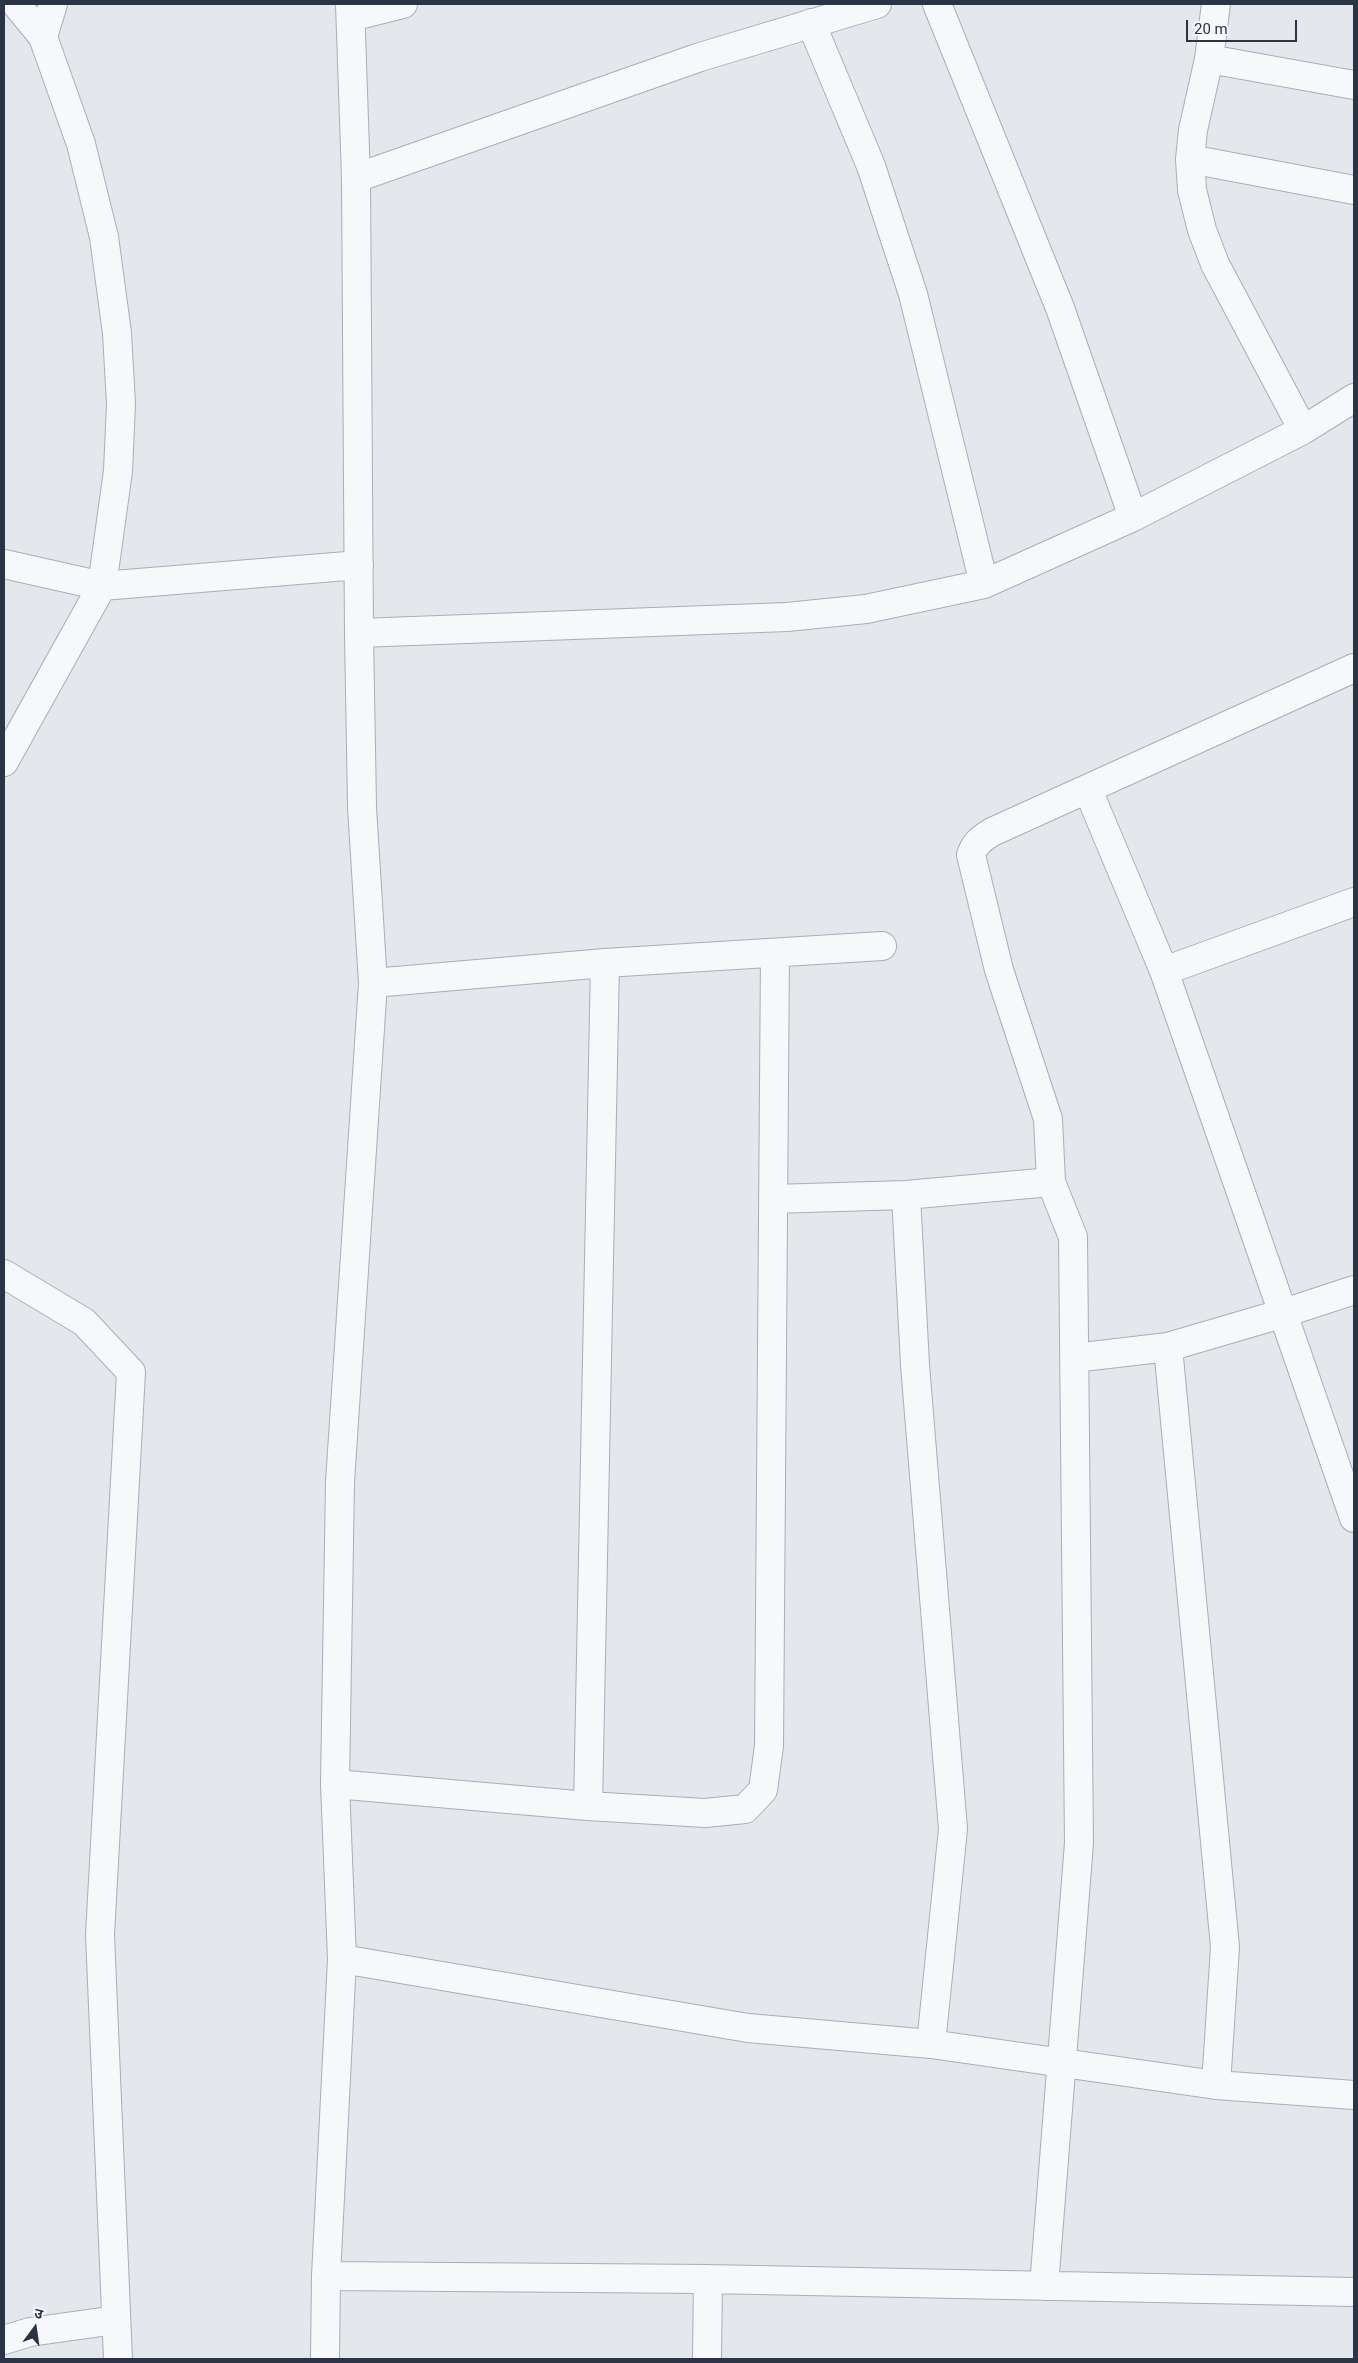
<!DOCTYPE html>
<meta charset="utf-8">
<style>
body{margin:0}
#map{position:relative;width:1358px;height:2363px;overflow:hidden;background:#e4e7ec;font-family:Roboto,"Noto Sans Devanagari",sans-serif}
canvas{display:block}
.frame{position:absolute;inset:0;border:5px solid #2b3445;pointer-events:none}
.north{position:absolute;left:10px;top:2303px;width:50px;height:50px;-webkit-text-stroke:4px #f4f6f9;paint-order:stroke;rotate:14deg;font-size:14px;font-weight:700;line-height:20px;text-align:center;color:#2b3445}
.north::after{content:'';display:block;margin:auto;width:18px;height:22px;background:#2b3445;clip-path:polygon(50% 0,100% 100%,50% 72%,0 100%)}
.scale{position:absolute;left:1186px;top:20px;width:111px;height:22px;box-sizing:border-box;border:2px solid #2b3445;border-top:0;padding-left:6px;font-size:15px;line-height:18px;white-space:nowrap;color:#2b3445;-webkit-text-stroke:4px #f4f6f9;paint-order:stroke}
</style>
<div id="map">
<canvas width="1358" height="2363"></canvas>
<div class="frame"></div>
<div class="north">उ</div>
<div class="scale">20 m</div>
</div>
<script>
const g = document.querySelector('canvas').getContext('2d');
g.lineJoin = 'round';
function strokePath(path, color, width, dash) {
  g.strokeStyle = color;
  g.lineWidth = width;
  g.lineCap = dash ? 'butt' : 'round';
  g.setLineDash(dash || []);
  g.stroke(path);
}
const minor = new Path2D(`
 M937 4 1060 308 1133 517
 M1216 4 1209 59 1193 130 1190 159 1192 190 1202 230 1215 264 1303 430
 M351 17 403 4
 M811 23 871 166 913 294 984 584
 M43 37 53 4
 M1209 59 1354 85
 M1190 159 1354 190
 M356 178 700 57 877 4
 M4 564 102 586 359 565
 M359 633 787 617 866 609 984 584 1133 517 1303 430 1354 398
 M4 762 102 586 118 471 121 404 117 333 104 237 81 144 43 37 16 4
 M1088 790 1164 971 1354 1518
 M1164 971 1354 902
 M373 983 605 963 882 946
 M906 1195 915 1365 953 1829 931 2044
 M773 1199 906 1195 1051 1182
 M4 1274 84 1322 131 1372 100 1935 118 2359
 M1168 1347 1225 1947 1216 2085
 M1074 1358 1168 1347 1284 1313 1354 1290
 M335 1784 588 1806 705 1813 745 1809 763 1790 769 1746 775 953
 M588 1806 605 963
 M342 1959 748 2028 931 2044 1216 2085 1354 2095
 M326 2276 708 2279 1354 2292
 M1044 2286 1079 1843 1073 1237 1051 1182 1048 1119 999 970 971 855C975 843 981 839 992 832L1354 668
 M4 2340 30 2332 116 2320
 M325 2359 326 2276 342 1959 335 1784 340 1482 373 983 362 807 359 633 356 178 350 4
 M707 2359 708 2279`);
strokePath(minor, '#a9aeb7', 30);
strokePath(minor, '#f7f8fa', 28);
</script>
